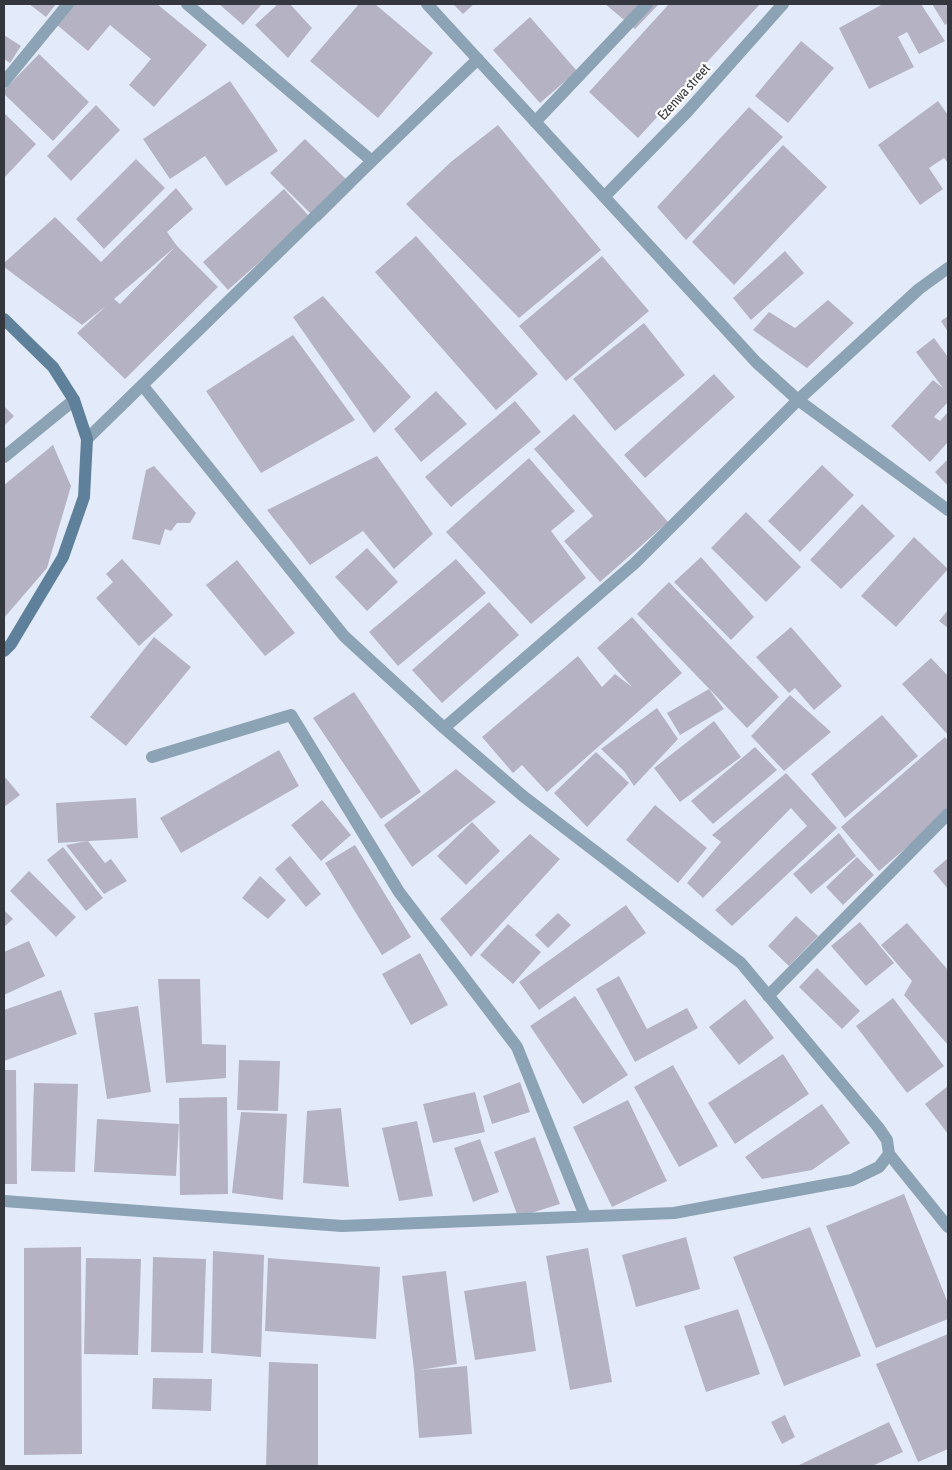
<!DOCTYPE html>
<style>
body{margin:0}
#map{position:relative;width:952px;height:1470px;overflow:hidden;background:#e3ebfa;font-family:"Asap Condensed",sans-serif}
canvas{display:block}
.frame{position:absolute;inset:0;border:5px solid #34373d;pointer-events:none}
</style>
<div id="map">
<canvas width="952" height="1470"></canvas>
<div class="frame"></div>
</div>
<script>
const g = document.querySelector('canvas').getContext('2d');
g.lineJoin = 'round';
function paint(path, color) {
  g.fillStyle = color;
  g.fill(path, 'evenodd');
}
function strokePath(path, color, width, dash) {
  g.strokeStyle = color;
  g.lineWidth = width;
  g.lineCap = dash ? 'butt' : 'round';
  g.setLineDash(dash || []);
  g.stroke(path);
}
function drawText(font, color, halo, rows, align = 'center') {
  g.font = font + ' "Asap Condensed",sans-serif';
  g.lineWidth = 4.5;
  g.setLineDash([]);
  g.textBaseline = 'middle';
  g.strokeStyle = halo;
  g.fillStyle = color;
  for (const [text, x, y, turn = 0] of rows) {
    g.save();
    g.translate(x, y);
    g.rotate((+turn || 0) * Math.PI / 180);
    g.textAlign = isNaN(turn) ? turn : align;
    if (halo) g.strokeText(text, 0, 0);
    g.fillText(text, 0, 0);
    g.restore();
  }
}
paint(new Path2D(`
 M29 4H56L46 17Z
 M73 4H157L207 45 154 107 129 85 151 59 110 25 88 51 56 24Z
 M219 4H262L243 25Z
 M278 4H290L312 28 288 58 255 25Z
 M359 4H375L433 53 378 118 310 61Z
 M453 4H474L463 14Z
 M605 4H659L635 29Z
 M669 4H760L638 138 589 92Z
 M883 4H921L945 41 919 54 907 32 898 37 914 67 869 89 839 28Z
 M932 4H948V23L945 25Z
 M530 17 577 71 540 103 493 50Z
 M4 35 21 46 10 63 4 59Z
 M801 41 834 68 788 123 755 96Z
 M39 54 89 102 53 141 4 94V90Z
 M230 81 278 151 226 186 205 156 170 179 143 139Z
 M938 101 948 115V163L944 158 929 168 943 189 920 205 878 145Z
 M96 105 120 130 71 181 47 156Z
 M749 107 783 137 686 240 657 207Z
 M4 113 36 144 4 178Z
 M498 125 601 250 519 318 406 204 452 161Z
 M305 139 354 187 319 222 270 173Z
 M783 145 827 187 734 285 692 242Z
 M136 159 165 188 104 249 76 219Z
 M176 188 193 209 167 232 177 246 218 287 125 379 77 333 106 306 82 325 4 267V263L55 217 101 262ZM175 247 120 304 114 299Z
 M284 189 310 217 228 290 203 262Z
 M416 236 538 374 496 410 375 272Z
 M785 251 804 273 751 320 733 298Z
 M602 256 649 311 566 381 519 326Z
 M323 296 411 397 374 433 293 317Z
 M828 300 854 323 807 368 753 330 769 312 795 328Z
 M948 316V332L941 321Z
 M644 323 685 375 615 431 573 379Z
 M293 335 355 420 261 473 206 391Z
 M934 338 948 357V402L934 417 940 421 948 412V442L930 462 891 426 933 380 943 388 916 352Z
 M714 374 735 397 645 478 624 455Z
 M436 391 467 424 421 462 394 429Z
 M515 401 541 432 451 507 425 477Z
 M4 406 14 416 4 426Z
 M574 414 668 522 600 582 564 541 593 516 534 449Z
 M53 445 71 486 47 568 4 618V485Z
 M377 456 433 534 394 569 363 531 310 565 267 510Z
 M529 458 575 511 551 531 586 578 531 624 446 532Z
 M948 459V486L935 472Z
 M822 465 854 495 800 552 768 521Z
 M154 466 196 513 190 523H177L171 531 165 529 160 545 132 539 146 470Z
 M862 504 895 536 841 589 810 560Z
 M746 512 801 567 766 602 711 548Z
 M914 537 948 569 896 627 861 596Z
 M367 548 398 582 367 611 335 577Z
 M701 557 754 617 731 640 674 582Z
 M122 559 173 615 139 646 96 598 113 582 106 574Z
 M456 559 486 593 398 666 369 632Z
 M237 560 295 633 265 656 206 585Z
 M669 582 779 697 747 728 637 614Z
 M489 602 519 635 442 703 412 670Z
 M948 610V628L939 621Z
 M632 617 682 673 547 792 522 765 513 773 482 737 578 656 602 687 615 674 632 687 597 648Z
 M791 627 842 686 814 710 795 688 789 693 756 657Z
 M154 637 191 667 126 746 90 717Z
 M931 658 948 676V735L902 684Z
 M709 689 724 709 680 735 667 713Z
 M354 692 421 792 381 819 313 718Z
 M790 695 831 732 784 771 751 736Z
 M657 708 678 739 634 786 624 771 601 749Z
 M882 715 918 756 845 818 811 774Z
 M714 721 741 757 680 802 654 768Z
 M945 737 948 741V812L879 871 841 827Z
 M755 747 777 770 713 824 691 801Z
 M279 750 299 786 181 853 160 818Z
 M596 752 629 783 587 827 554 793Z
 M456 769 496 802 412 867 384 825Z
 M786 773 837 828 732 926 715 910 807 826 791 808 703 898 687 883 721 842 712 835Z
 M4 776 20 795 4 807Z
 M136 798 138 838 58 843 56 803Z
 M322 800 351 835 321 861 291 825Z
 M655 805 707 848 678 883 626 840Z
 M472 822 500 851 466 885 437 856Z
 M839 833 856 856 811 894 793 874Z
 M530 834 560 859 471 957 440 919Z
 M88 841 105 863 111 859 127 881 104 894 66 845Z
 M355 845 411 937 382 955 325 863Z
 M63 847 103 898 86 911 47 860Z
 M290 856 321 894 306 907 275 869Z
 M857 857 874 875 843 905 826 887Z
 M948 858V889L933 871Z
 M29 871 76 917 56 937 10 891Z
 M260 876 286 900 268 919 242 898Z
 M626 905 646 933 539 1010 519 982Z
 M5 911 13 919 4 927V913Z
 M558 913 571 925 548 948 535 935Z
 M796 916 818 936 789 966 768 946Z
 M860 922 894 963 866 986 831 946Z
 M907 923 948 970V1045L904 995 912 981 881 945Z
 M508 924 541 952 513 984 480 955Z
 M29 941 45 976 4 995V952Z
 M420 953 448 1005 411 1025 382 974Z
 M817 968 860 1011 842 1029 799 987Z
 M619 976 647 1029 687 1008 698 1028 635 1062 596 989Z
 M158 979H200L202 1044 226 1045V1078L166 1083Z
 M61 990 77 1034 4 1061V1010Z
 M575 996 628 1075 583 1104 530 1026Z
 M893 998 944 1066 907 1093 856 1026Z
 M745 999 774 1038 739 1065 709 1027Z
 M138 1006 151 1092 107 1099 94 1013Z
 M783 1054 809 1094 735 1144 708 1103Z
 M239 1060 280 1061 278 1111 237 1110Z
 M673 1065 718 1146 679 1167 634 1087Z
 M4 1070H16L17 1184H4Z
 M520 1082 530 1112 492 1124 483 1096Z
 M34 1083 78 1084 75 1172 31 1171Z
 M948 1086V1134L925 1104Z
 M475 1092 485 1132 433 1143 423 1104Z
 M227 1097 228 1194 180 1195 179 1098Z
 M628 1100 667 1181 612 1207 573 1127Z
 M822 1104 850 1143 812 1170 762 1179 745 1157Z
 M341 1108 349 1187 303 1183 307 1111Z
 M241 1112 287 1114 283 1200 232 1193Z
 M97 1119 179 1124 176 1176 94 1172Z
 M417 1121 433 1196 399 1201 382 1128Z
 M535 1137 560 1204 518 1217 494 1152Z
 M480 1139 499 1192 473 1202 454 1148Z
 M904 1194 948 1303V1319L876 1348 826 1226Z
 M810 1227 861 1356 784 1386 733 1257Z
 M686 1237 700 1289 636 1307 622 1255Z
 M81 1247 82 1454 24 1455V1248Z
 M588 1248 612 1382 570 1390 546 1256Z
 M213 1251 264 1255 261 1357 211 1353Z
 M153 1257 206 1259 203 1353 151 1352Z
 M86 1258 141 1259 138 1355 84 1354Z
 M268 1258 380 1267 376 1339 265 1331Z
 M446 1271 457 1364 420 1370 467 1366 472 1434 419 1438 414 1370 402 1276Z
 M526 1281 536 1351 475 1360 464 1291Z
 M738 1309 760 1374 706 1392 684 1326Z
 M948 1334V1449L918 1462 876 1364Z
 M269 1362 318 1364V1466H266Z
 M153 1378 212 1379 211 1411 152 1409Z
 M785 1415 795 1437 782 1444 771 1422Z
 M889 1422 903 1452 872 1466H797Z`), '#b5b3c3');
strokePath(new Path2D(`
 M427 4 756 362 798 400 948 510
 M4 82 68 4
 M535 122 647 4
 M372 161 478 59
 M604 197 687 112 783 4
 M143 386 344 636 444 728 523 796 741 963 878 1127 887 1140 889 1154 948 1227
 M87 439 372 161 187 4
 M4 457 74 400
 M444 728 635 563 798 400 919 289 948 268
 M152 757 291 715 399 892 517 1047 585 1216
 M768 996 948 814
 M4 1201 342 1226 674 1213 852 1180 879 1167 889 1154`), '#8ca3b5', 12);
strokePath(new Path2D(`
 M4 319 53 367 74 400 87 439 84 497 63 557 11 644 4 651`), '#5f809a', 12);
drawText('14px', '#34373d', '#fff', [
 ["Ezenwa street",684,92,-48]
]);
</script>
